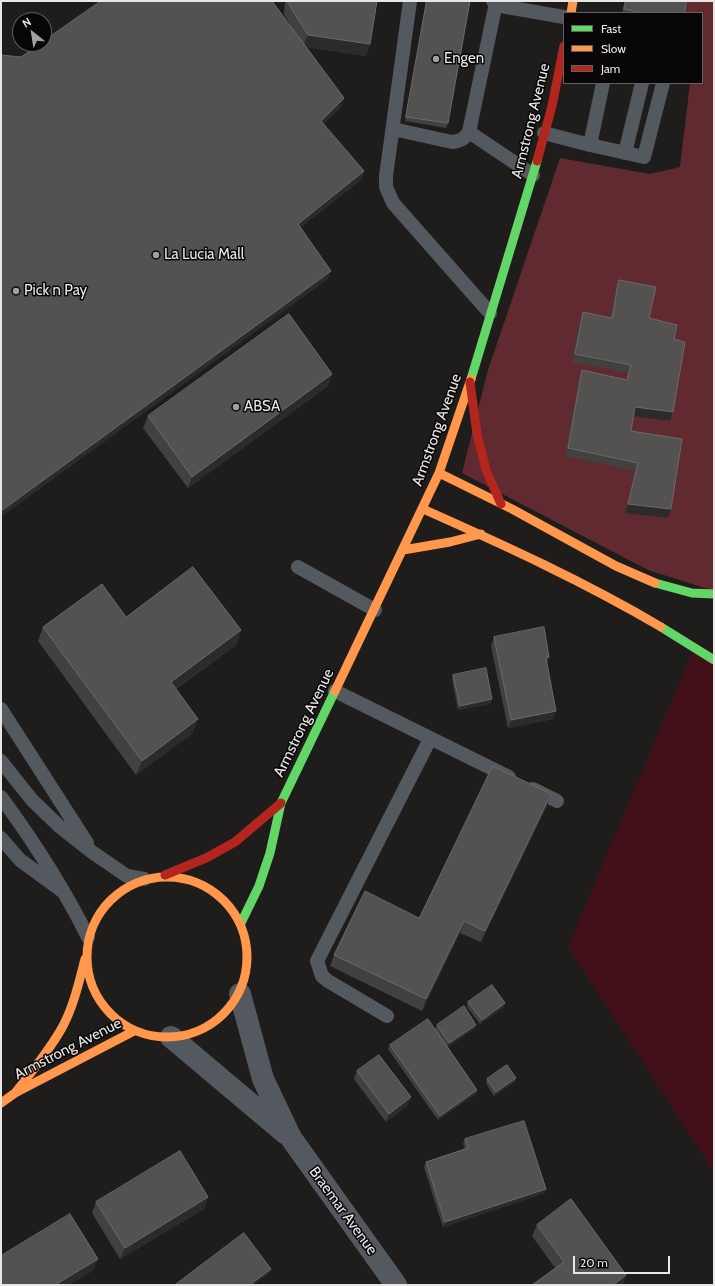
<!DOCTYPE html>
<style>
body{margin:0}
#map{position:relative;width:715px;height:1286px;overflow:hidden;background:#1f1c1c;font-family:Cabin,sans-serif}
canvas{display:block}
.frame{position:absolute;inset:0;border:2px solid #e9e6e6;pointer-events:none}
.legend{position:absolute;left:563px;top:12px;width:140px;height:72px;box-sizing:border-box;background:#080606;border:1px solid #626060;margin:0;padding:5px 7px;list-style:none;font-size:12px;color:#e9e6e6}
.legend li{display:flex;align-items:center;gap:8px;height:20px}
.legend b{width:20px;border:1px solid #626060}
.north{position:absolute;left:12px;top:12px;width:40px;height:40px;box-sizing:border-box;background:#080606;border:1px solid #626060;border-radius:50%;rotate:330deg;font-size:11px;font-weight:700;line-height:16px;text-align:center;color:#e9e6e6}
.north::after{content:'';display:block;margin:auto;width:14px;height:18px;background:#a29f9f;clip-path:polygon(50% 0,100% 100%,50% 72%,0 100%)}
.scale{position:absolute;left:573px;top:1256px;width:97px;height:18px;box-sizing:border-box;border:2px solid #e9e6e6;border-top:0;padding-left:5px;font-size:12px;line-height:14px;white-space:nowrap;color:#e9e6e6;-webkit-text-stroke:3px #080606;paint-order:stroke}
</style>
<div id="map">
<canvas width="715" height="1286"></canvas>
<div class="frame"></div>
<ul class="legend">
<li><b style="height:5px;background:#63d668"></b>Fast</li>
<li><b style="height:5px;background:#ff974d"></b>Slow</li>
<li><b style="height:5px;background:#b3261e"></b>Jam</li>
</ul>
<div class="north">N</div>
<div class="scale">20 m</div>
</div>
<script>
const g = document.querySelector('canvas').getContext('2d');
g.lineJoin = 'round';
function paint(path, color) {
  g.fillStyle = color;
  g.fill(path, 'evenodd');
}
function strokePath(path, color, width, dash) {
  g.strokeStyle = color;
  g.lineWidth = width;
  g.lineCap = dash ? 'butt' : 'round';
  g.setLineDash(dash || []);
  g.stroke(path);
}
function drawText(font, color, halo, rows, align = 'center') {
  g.font = font + ' Cabin,sans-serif';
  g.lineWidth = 3;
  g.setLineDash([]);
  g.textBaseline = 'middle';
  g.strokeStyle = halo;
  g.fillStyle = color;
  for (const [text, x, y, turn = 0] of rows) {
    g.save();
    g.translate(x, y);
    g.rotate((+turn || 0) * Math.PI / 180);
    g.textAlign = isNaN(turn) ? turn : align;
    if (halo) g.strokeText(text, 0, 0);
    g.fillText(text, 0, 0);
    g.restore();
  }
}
paint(new Path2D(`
 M694 648 714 662V1172L568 947Z`), '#421019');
paint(new Path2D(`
 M684 1H714V591L648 570 462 473 488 370 560 158 650 174 680 167 690 83H702V13H683Z`), '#612930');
strokePath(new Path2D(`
 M410 1 386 176V187L393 203 490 313
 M493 1 501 6 564 17
 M393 129 452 142C461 141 464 139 469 132L496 3
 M469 132 533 175
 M544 133 590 145 644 157 663 83
 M590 145 603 83
 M625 153 642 83
 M298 567 375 610
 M335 691 509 777
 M1 709 87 843
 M1 761 32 800 59 826 92 852 127 876 144 879
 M533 789 557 801
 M1 797C34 842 63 887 88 937
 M1 838 20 860 61 890
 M387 1016 328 981 322 976 317 961 430 739`), '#53595e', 14);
strokePath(new Path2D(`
 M240 994 263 1079 291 1138 396 1285
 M171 1037 285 1133`), '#53595e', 22);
strokePath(new Path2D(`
 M471 379 537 161
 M655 583 692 593 714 594
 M661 627 714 660
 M241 923 259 886 270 853 281 803 335 691`), '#63d668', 9);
strokePath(new Path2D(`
 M571 13 573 1
 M439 473 512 509 616 566 655 583
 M423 509C504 545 585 582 661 627
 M403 550 450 542 481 534
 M335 691 439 473 471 379
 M87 957a80 80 0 1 1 160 0a80 80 0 1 1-160 0Z
 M15 1093C32 1071 50 1050 63 1026 74 1005 79 982 85 959
 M1 1103 15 1093 134 1031`), '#ff974d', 9);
strokePath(new Path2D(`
 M537 161 552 106 564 46
 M470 382 477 434 486 470 501 504
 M165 875 206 858 235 842 281 803`), '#b3261e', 9);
paint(new Path2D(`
 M285 1H377L370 44 366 56 306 47 341 107 323 124 364 171 361 180 301 227 328 279 21 57 293 29 284 14Z
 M426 1H470L448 123 446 128 405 121Z
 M625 1H686L685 13H622Z
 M619 280 649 318 674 339 673 412 670 421 634 416 631 431 668 518 625 513 635 471 565 456 579 378 582 370 627 380 628 373 572 362 580 321 583 312 610 318 616 288Z
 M332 374 328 386 188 488 143 428 148 416Z
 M126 617 241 630 236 645 176 689 193 733 136 775 38 641 43 627Z
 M494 637 549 657 547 663 553 719 508 728 491 646Z
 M453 675 491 704 458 710 452 679Z
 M547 806 481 942 460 933 422 1011 330 966 334 955 419 918Z
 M468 1002 504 1007 480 1024 467 1007Z
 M437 1025H476L474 1029 448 1047 477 1090 476 1094 438 1120 388 1049 390 1045 435 1029Z
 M357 1071 408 1105 386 1122 354 1079Z
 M516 1078 515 1082 494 1096 486 1083 487 1079Z
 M465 1139 545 1193 443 1227 424 1167 426 1162 465 1149 463 1144Z
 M208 1197 204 1209 120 1259 92 1213 96 1202Z
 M537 1225 626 1275 623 1285H532L555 1268 532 1236Z`), '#434040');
paint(new Path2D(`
 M308 35 370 44 366 56 303 47Z
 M344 98 341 107 318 130 321 121Z
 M364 171 361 180 295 232 298 224Z
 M331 271 328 279 1 517V511Z
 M332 374 328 386 188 488 192 477Z
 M635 407 673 412 670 421 632 416Z
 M628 504 671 509 668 518 625 513Z
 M241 630 236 645 165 696 171 682Z
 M549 657 546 665V658Z
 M492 699 491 704 458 710 460 706Z
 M556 711 553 719 508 728 511 720Z
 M198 719 193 733 136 775 142 761Z
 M551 794 547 806 481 942 485 931Z
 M464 921 460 933 422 1011 426 999Z
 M505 1003 504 1007 480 1024 482 1020Z
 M476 1025 474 1029 447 1048 449 1043Z
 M516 1078 515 1082 494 1096 496 1092Z
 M477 1090 476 1094 438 1120 440 1116Z
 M411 1097 408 1105 386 1122 389 1114Z
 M546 1189 545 1193 443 1227 445 1222Z
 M208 1197 204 1209 120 1259 125 1248Z
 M98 1259 94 1270 70 1285H55Z
 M271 1269 270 1273 253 1285 252 1283Z
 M626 1275 623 1285H613Z`), '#2d2a2a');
const building = new Path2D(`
 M101 1H272L344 98 321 121 364 171 298 224 331 271 1 511V55L21 57 40 44H44V41Z
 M289 1H377L370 44 308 35 288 3Z
 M427 1H470L448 123 406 117Z
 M626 1H686L685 13H642L624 9Z
 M619 280 656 287 649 318 677 325 674 339 685 342 673 412 635 407 631 431 682 439 671 509 628 504 638 463 568 448 582 370 627 380 631 365 575 354 583 312 612 318Z
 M289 314 332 374 192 477 148 416Z
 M193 567 241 630 171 682 198 719 142 761 43 627 102 584 126 617Z
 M544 627 549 657 546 658 556 711 511 720 494 637Z
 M486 668 492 699 460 706 453 675Z
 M493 766 551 794 485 931 464 921 426 999 334 955 365 891 419 918Z
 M492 985 505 1003 482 1020 468 1002Z
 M464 1006 476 1025 449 1043 437 1025Z
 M428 1019 477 1090 440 1116 390 1045Z
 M379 1055 411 1097 389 1114 357 1071Z
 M507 1065 516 1078 496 1092 487 1079Z
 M524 1121 546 1189 445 1222 426 1162 468 1148 465 1139Z
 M180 1151 208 1197 125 1248 96 1202Z
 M571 1199 626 1275 613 1285H532L564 1262 537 1225Z
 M70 1214 98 1259 55 1285H1V1256Z
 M244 1233 271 1269 252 1283 254 1285H175Z`);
paint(building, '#545151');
strokePath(building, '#6c6969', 1);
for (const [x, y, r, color] of [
 [436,59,4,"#a29f9f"],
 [156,255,4,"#a29f9f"],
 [16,291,4,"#a29f9f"],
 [236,407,4,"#a29f9f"]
]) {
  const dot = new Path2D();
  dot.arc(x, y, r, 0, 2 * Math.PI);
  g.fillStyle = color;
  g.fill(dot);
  strokePath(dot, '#080606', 1.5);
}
drawText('15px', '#e9e6e6', '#080606', [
 ["Engen",444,59],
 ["La Lucia Mall",164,255],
 ["Pick n Pay",24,291],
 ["ABSA",244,407]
], 'left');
drawText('15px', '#e9e6e6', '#080606', [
 ["Armstrong Avenue",531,121,-76],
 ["Armstrong Avenue",437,430,-70],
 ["Armstrong Avenue",304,723,-64],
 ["Armstrong Avenue",68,1049,-27],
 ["Braemar Avenue",343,1211,54]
]);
</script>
